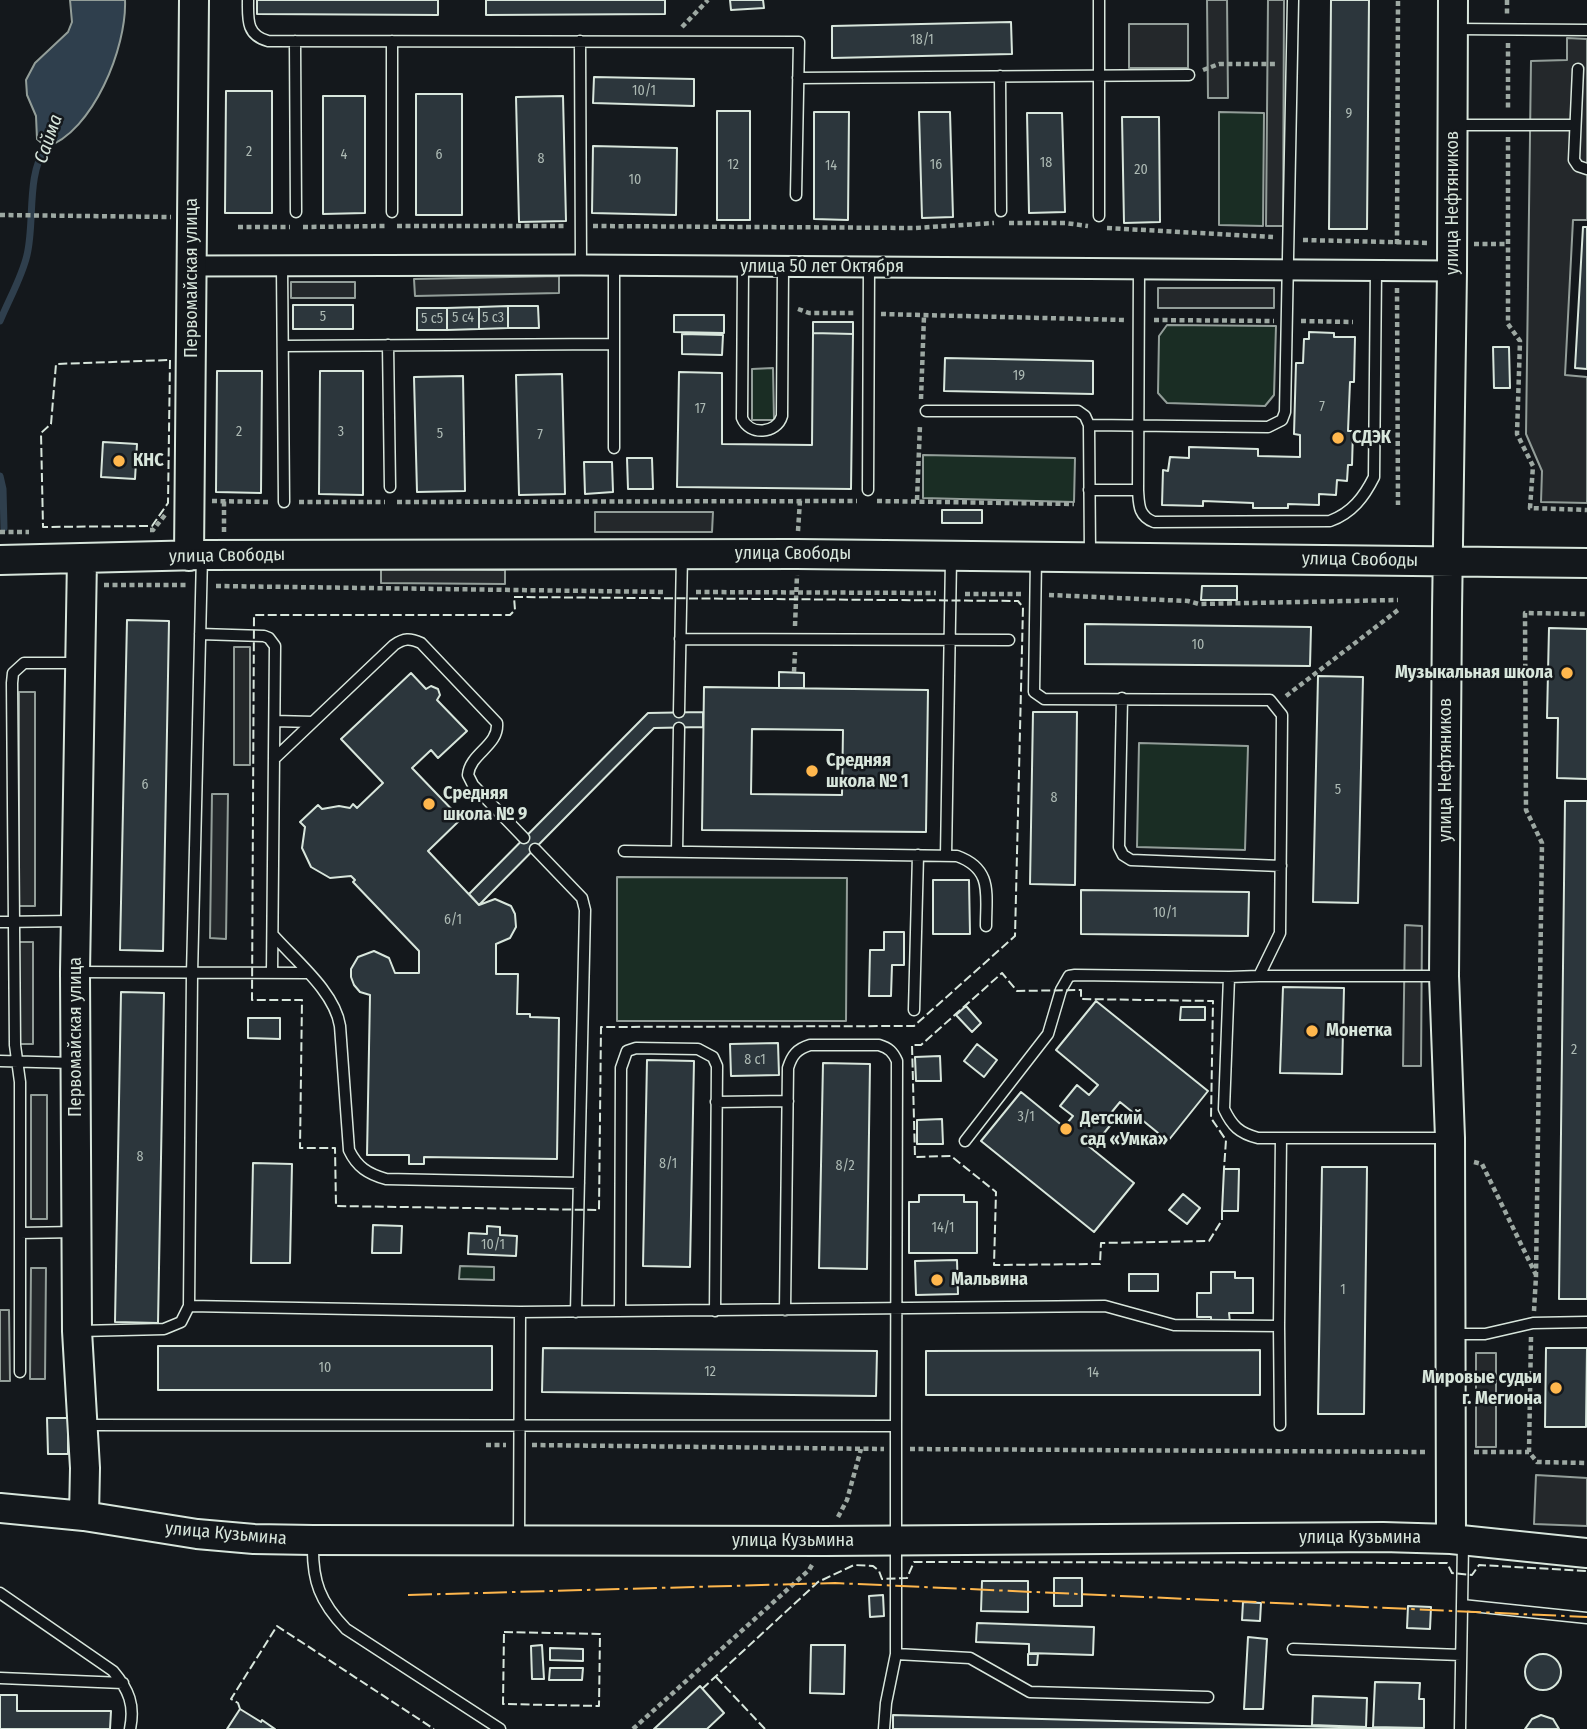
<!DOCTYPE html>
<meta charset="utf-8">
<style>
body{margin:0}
canvas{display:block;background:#14181c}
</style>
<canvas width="1587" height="1729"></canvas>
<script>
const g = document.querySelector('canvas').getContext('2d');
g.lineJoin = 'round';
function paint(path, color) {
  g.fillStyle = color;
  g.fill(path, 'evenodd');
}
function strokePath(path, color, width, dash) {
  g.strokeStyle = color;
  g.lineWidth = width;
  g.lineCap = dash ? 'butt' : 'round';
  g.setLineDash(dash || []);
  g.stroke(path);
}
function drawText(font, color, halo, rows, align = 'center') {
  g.font = font + ' "Fira Sans Condensed",sans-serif';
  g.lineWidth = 5;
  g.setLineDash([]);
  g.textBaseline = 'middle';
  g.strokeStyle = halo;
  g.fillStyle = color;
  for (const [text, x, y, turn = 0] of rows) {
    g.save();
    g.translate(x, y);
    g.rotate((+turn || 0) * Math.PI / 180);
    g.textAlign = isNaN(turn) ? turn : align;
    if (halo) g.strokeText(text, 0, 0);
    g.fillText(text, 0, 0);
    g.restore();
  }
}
const green = new Path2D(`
 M1219 112 1264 113 1263 226 1219 225Z
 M1167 325 1276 326 1274 395 1265 406 1167 403 1158 393 1159 336Z
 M773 368 774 420H752V369Z
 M923 455 1075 458 1074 502 923 498Z
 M1139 743 1248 746 1245 850 1137 847Z
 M617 877 847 878 846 1021H617Z
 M460 1266 494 1267V1280L459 1279Z`);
paint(green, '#1a2d24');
strokePath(green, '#939e99', 2);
const parking = new Path2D(`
 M1207 0H1227L1228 98H1208Z
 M1268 0H1284L1283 226H1266Z
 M1129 24H1188V68H1129Z
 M1567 38 1587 39V220H1573L1565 375 1587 377V503L1541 502 1542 471 1526 434 1531 61 1567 60Z
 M559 276V293L415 296 414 279Z
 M291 282H355V298H291Z
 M1158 288H1274V308H1158Z
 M595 512H713L712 532H595Z
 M381 569 505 570V584L381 583Z
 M234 647H250V765H234Z
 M19 692H35V906H19Z
 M212 794H228L226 939 210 938Z
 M1405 925 1422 926 1421 1066H1403Z
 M18 942H33V1044H18Z
 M31 1095H47V1219H31Z
 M31 1268H46L45 1379H30Z
 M0 1310H9L10 1381H0Z
 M1476 1353H1496V1447H1476Z
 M1536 1475 1587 1478V1526L1534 1524Z`);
paint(parking, '#24282b');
strokePath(parking, '#939e99', 2);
const water = new Path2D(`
 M70 0H125C127 47 93 132 46 147L37 139 36 116 27 95 26 80 35 63 68 32 72 22Z`);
paint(water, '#2f3f4d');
strokePath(water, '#939e99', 2);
strokePath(new Path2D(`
 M0 321C9 299 22 277 27 255 35 222 26 175 46 147
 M0 476 3 489 4 528`), '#2f3f4d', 7);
const building = new Path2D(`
 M257 0H438V15L257 14Z
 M486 0H665V14L486 15Z
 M730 0H763L764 8 731 10Z
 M1331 0H1369L1367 229H1329Z
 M1011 22 1012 54 832 58V26Z
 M594 77 694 79V106L593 103Z
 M226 91H272V213H225Z
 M416 94H462V215H416Z
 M323 96H365V213L323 214Z
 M563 96 566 221 519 222 516 97Z
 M717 111H750V220H717Z
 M814 112H849L848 220 814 219Z
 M919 112H950L953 217 922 218Z
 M1027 113H1062L1065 212 1029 213Z
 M1122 117H1159L1160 222 1124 223Z
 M593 146 677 148 676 215 592 213Z
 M1583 227H1587V369L1575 368Z
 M293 305H353V329H293Z
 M508 306V328L479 329V307Z
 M508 306H538L539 328H508Z
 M479 307V329L447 330V308Z
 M417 308H447V330H417Z
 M674 315H724V333L674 332Z
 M813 322H853V334L813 333Z
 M1309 332 1334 333V337H1355L1354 382H1350L1348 431H1353L1352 465H1348L1347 481 1337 480 1336 495 1319 494V505L1288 504V508H1253V503L1203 501V506L1162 505 1163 470 1168 471 1170 457 1189 458V447L1258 449V456L1300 457V435L1294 434 1296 363H1303L1304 339H1309Z
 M813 333 853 334 851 489 677 487 679 372 722 373V444L812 445Z
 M682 334 723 335 722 355 682 354Z
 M1493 347H1509L1510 388H1494Z
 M945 358 1093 361V394L944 391Z
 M217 371H262L261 493 216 492Z
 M320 371H363V495L319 494Z
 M562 374 565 494 519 495 516 375Z
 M463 376 465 491 417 492 414 377Z
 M103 442 137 444 135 479 101 477Z
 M627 458H652L653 489H628Z
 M584 462H612L613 492 585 494Z
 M942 510H982V523H942Z
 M1202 586H1237V600H1201Z
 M127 620 169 621 163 951 120 950Z
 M1085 624 1311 627 1310 666 1085 664Z
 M1549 628 1587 629V779L1557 778 1558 718H1547Z
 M779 672 804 673V688H779Z
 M411 673 426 689 431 686 438 689 440 695 437 700 467 731 438 758 431 750 412 768 461 819 428 851 479 905 495 899 511 906 515 914 516 927 510 938 496 944V974H518L517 1014H530V1017L559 1018 557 1159 424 1157V1164H409V1155H367L370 995 360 992 354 985 351 977V969L358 957 374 951 389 958 395 973H419V951L353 882 355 880 351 876 330 878 311 867 302 848 305 827 300 822 318 805 322 809 339 806 350 808 353 804 357 808 383 783 341 739Z
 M1318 676 1363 677 1358 903 1313 902Z
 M704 687 928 690 926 832 702 830ZM752 729 843 730 842 795 751 794Z
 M703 712V727L654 728 479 905 469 894 648 713Z
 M1033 712H1077L1075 885 1030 884Z
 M1565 801H1587V1299H1559Z
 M933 880H969L970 934H933Z
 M1081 890 1249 892 1248 936 1081 934Z
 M884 932H904V965H892L891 996H869L870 950H884Z
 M1283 987 1344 988 1342 1074 1280 1073Z
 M121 992 164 993 158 1323 115 1322Z
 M1096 1001 1208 1091 1168 1141 1120 1102 1111 1113 1117 1117 1100 1138 1094 1134 1086 1144 1134 1183 1094 1232 981 1141 1021 1092 1064 1127 1073 1116 1060 1106 1077 1085 1089 1095 1098 1085 1056 1050Z
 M966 1006 981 1023 972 1032 956 1015Z
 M1181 1007H1205V1020H1180Z
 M248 1018H280V1039L248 1038Z
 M778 1043 779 1075 731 1076 730 1044Z
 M977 1044 997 1060 984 1077 964 1061Z
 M940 1056 941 1081H916L915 1057Z
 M647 1060 694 1061 690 1267 643 1266Z
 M823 1063 870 1064 867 1269 819 1268Z
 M942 1119 943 1144H917V1120Z
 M253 1163 292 1164 290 1263H251Z
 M1322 1167H1367L1364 1414H1318Z
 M1224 1169H1239L1238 1211H1222Z
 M1183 1194 1200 1208 1187 1224 1169 1210Z
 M919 1195H964V1202H977V1253H909V1202H919Z
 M373 1225 402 1226 401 1253H372Z
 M487 1226 500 1227V1235L517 1236 516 1256 468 1254 469 1233 487 1234Z
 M957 1260 958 1294 916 1295 915 1261Z
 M1211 1272H1235V1278H1253V1313H1229L1230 1322H1211V1317H1197V1293H1211Z
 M1129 1274H1158V1291H1129Z
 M158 1346H492V1390H158Z
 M543 1348 877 1351 876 1396 542 1392Z
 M1546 1348H1587L1586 1427H1545Z
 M1260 1350V1395H926V1351Z
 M47 1418H68V1454H48Z
 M1054 1578H1082V1606H1054Z
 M982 1581H1028V1612L981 1611Z
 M883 1595 884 1616 870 1617 869 1596Z
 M1243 1602 1261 1603 1260 1621 1242 1620Z
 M1408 1606 1431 1607 1430 1629 1407 1628Z
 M977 1623 1094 1627 1093 1655 1029 1653V1644L976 1642Z
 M1248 1637 1267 1639 1263 1709H1244Z
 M542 1645 544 1679H532L531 1646Z
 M811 1645H845L844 1694 810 1693Z
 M550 1648 583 1649V1661L550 1660Z
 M1028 1654H1038L1037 1665H1028Z
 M1525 1672a18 18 0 1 1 36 0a18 18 0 1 1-36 0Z
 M550 1668H583L582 1680H549Z
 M1375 1682 1420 1683 1419 1699H1424V1728L1373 1727Z
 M700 1686 724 1713 707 1729H654Z
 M0 1695H17V1711H111L110 1729H0Z
 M1313 1696 1367 1698 1366 1727 1312 1725Z
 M240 1709 261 1722 262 1720 275 1729H227Z
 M893 1715 1414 1729H893Z
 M1541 1715 1553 1719 1559 1729H1525L1532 1719Z`);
paint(building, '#2c363c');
strokePath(building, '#d8e6dc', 2);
const lane = new Path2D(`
 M248 0C248 19 246 35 268 41L799 42 796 195
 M1455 29 1587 30
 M295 41 296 212
 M392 41V212
 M580 41 581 265
 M1578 69 1574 160 1578 166 1587 169
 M1000 76 1001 211
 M798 78 1189 75
 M1454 125H1575
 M1099 216V0
 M282 266 284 502
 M743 266 742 418C749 436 777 434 782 416L783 267
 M1139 269 1138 490C1139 504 1138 516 1154 522L1330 521C1352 513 1364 497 1374 477L1376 271
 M388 345 390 487
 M283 346 614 344
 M926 411H1078L1085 416 1089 425 1090 555
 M1089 425 1268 427 1282 420 1285 412 1293 0
 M614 448V265
 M868 490 869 267
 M1089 490H1138
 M1036 558 1034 692 1044 699 1270 700 1282 715 1280 933 1259 976 1229 977 1224 1109C1232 1126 1239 1133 1258 1138H1447
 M200 634 264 636 269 638 275 646 272 973
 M680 639 1009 640
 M1122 698 1119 847 1123 855 1131 860 1281 866
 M679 712 682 555
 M275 721 313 722
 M275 758 394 645C404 638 410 638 421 643L497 723C499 746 470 753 468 775L473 785 524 838
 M535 849 582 898 585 910 576 1312
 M624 851 957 856C993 869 986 894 986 926
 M677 852 679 728
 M946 856 951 559
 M0 922 72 921
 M273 935C295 960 335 992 340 1026L349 1150C357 1167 368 1174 386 1179L579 1183
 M76 972 307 973
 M1259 976H1440
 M914 1010 918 855
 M0 1061 73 1063
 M716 1102 788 1101
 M965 1141 1048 1034 1061 990 1069 976 1075 975 1229 977
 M20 1233 76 1232
 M189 1306 520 1312 1105 1306 1174 1325 1279 1326 1281 1138
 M785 1310 788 1068C792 1055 797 1049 810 1045H879C889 1048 893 1052 897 1061L896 1426
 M620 1311 621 1068 627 1051 636 1048 698 1049 713 1057 717 1066 715 1311
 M1279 1326 1280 1425
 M80 1331 164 1329 181 1322 189 1306 192 974 202 556
 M1452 1334H1485L1533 1323 1587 1322
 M20 1372V1082L15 1045 12 683 13 673 24 663H76
 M84 1425 896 1426V1654L886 1703 884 1729
 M519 1539 520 1312
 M313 1544C312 1581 320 1602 346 1629L500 1729
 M0 1593 113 1671C129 1690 135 1705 130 1729
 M1462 1605 1587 1618
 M1293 1649 1461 1655
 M896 1654 970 1658 1030 1692 1208 1697
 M0 1678 123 1683
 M1460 1729 1463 1544`);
const street = new Path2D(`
 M192 266 581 265 1452 271`);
const secondary = new Path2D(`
 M189 556 194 0
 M82 558 75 972 77 1331 85 1468 84 1516
 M0 560 202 555 797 554 1587 563
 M0 1508 84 1516 197 1534 254 1539 313 1540 825 1541 1383 1537 1451 1539 1587 1553
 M1451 1539 1450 1138 1444 976 1447 611 1452 271 1453 0`);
strokePath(lane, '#d8e6dc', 13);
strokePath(street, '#d8e6dc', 23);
strokePath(secondary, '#d8e6dc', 32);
strokePath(new Path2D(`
 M1507 0V17
 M682 27 708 0
 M1508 43V111
 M1203 70 1219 64H1277
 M1508 137V324L1520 341 1517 434 1533 466 1530 508 1587 510
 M0 215 171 217
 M1009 223H1065L1088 226
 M397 226H567
 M593 226 915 228 994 223
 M238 227H290
 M303 227 385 226
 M1107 228 1273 237
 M1303 240 1430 243
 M1397 244 1398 0
 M1474 244H1508
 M1397 288 1398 505
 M798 309 809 313H855
 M881 314 1124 320
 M1154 320 1274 321
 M1301 321 1353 322
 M921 399 924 316
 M917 500 920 425
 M212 501 269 502
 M877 501 1074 504
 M299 502H385
 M397 502 857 501
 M150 530H153L165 515
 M798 531 800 500
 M0 532H29
 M224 532V501
 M104 585H187
 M216 586 666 592
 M696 592 936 593
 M965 594H1023
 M1049 595 1188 601 1199 604 1398 600
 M795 626 797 575
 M794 672 795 652
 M1286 696 1398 610
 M1474 1162 1482 1164 1536 1275
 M1534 1311 1536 1276 1542 843 1526 810 1525 613 1587 614
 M1531 1337 1529 1452 1537 1462 1587 1463
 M486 1445H506
 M532 1445 884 1449
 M910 1449 1426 1452
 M1474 1452H1529
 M838 1517 847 1500 861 1449
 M633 1729 809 1570 812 1565`), '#9da8a2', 4.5, [5, 3.5]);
strokePath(lane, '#14181c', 10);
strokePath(street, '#14181c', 19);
strokePath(secondary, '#14181c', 28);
strokePath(new Path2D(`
 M170 360 168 503 152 526 43 527 41 433 51 424 56 364Z
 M514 597 1018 601 1023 607 1015 936 914 1026 601 1027 599 1210 336 1206 335 1148H300L302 1000H252L254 615H510L515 610Z
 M1222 1211V1220L1209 1241 1101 1243 1100 1264 994 1265 996 1192 951 1156 915 1157 912 1045H921L1002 973 1017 991 1081 990V999L1213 1001 1211 1118 1226 1140 1224 1169
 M504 1632 600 1634 599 1706 503 1704Z
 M716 1677 765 1729
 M702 1689 818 1582 854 1565 873 1566 879 1571 882 1579 907 1578 914 1562 1447 1563 1452 1573 1472 1575 1479 1565 1587 1571
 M240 1709 238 1703 231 1699 277 1626 434 1729`), '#d8e6dc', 2, [9, 3.5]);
strokePath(new Path2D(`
 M408 1595 835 1583 1587 1617`), '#ffb74d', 2, [24, 5, 3.5, 5]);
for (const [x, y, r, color] of [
 [1338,438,7,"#ffb74d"],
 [119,461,7,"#ffb74d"],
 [1567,673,7,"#ffb74d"],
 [812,771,7,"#ffb74d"],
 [429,804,7,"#ffb74d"],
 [1312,1031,7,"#ffb74d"],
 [1066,1129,7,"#ffb74d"],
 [937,1280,7,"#ffb74d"],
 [1556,1388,7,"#ffb74d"]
]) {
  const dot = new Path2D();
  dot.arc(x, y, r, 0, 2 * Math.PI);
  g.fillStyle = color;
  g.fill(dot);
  strokePath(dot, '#14181c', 2.5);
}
drawText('14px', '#adbab4', null, [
 ["18/1",922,40],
 ["10/1",644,91],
 ["9",1349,114],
 ["2",249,152],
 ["4",344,155],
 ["6",439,155],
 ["8",541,159],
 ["18",1046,163],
 ["12",733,165],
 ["16",936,165],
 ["14",831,166],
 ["20",1141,170],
 ["10",635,180],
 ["5",323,317],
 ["5 с4",463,318],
 ["5 с3",493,318],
 ["5 с5",432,319],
 ["19",1019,376],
 ["7",1322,407],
 ["17",700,409],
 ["2",239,432],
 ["3",341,432],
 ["5",440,434],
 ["7",540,435],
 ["10",1198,645],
 ["6",145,785],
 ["5",1338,790],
 ["8",1054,798],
 ["10/1",1165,913],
 ["6/1",453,920],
 ["2",1574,1050],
 ["8 с1",755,1060],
 ["3/1",1026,1117],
 ["8",140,1157],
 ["8/1",668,1164],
 ["8/2",845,1166],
 ["14/1",943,1228],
 ["10/1",493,1245],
 ["1",1343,1290],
 ["10",325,1368],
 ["12",710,1372],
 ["14",1093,1373]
]);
drawText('18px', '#d8e6dc', '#14181c', [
 ["улица Нефтяников",1453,203,-90],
 ["улица 50 лет Октября",822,267],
 ["Первомайская улица",192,278,-90],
 ["улица Свободы",793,554],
 ["улица Свободы",227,556,-1],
 ["улица Свободы",1360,560,1],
 ["улица Нефтяников",1446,770,-90],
 ["Первомайская улица",76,1037,-90],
 ["улица Кузьмина",226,1534,5],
 ["улица Кузьмина",1360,1538],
 ["улица Кузьмина",793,1541]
]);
drawText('bold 18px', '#d8e6dc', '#14181c', [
 ["СДЭК",1352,438],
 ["КНС",133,461],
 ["Музыкальная школа",1553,673,"right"],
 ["Средняя",826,761],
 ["школа № 1",826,782],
 ["Средняя",443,794],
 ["школа № 9",443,815],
 ["Монетка",1326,1031],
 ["Детский",1080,1119],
 ["сад «Умка»",1080,1140],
 ["Мальвина",951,1280],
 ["Мировые судьи",1542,1378,"right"],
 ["г. Мегиона",1542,1399,"right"]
], 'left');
drawText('italic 19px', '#d8e6dc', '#14181c', [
 ["Сайма",49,139,-71]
]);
</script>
